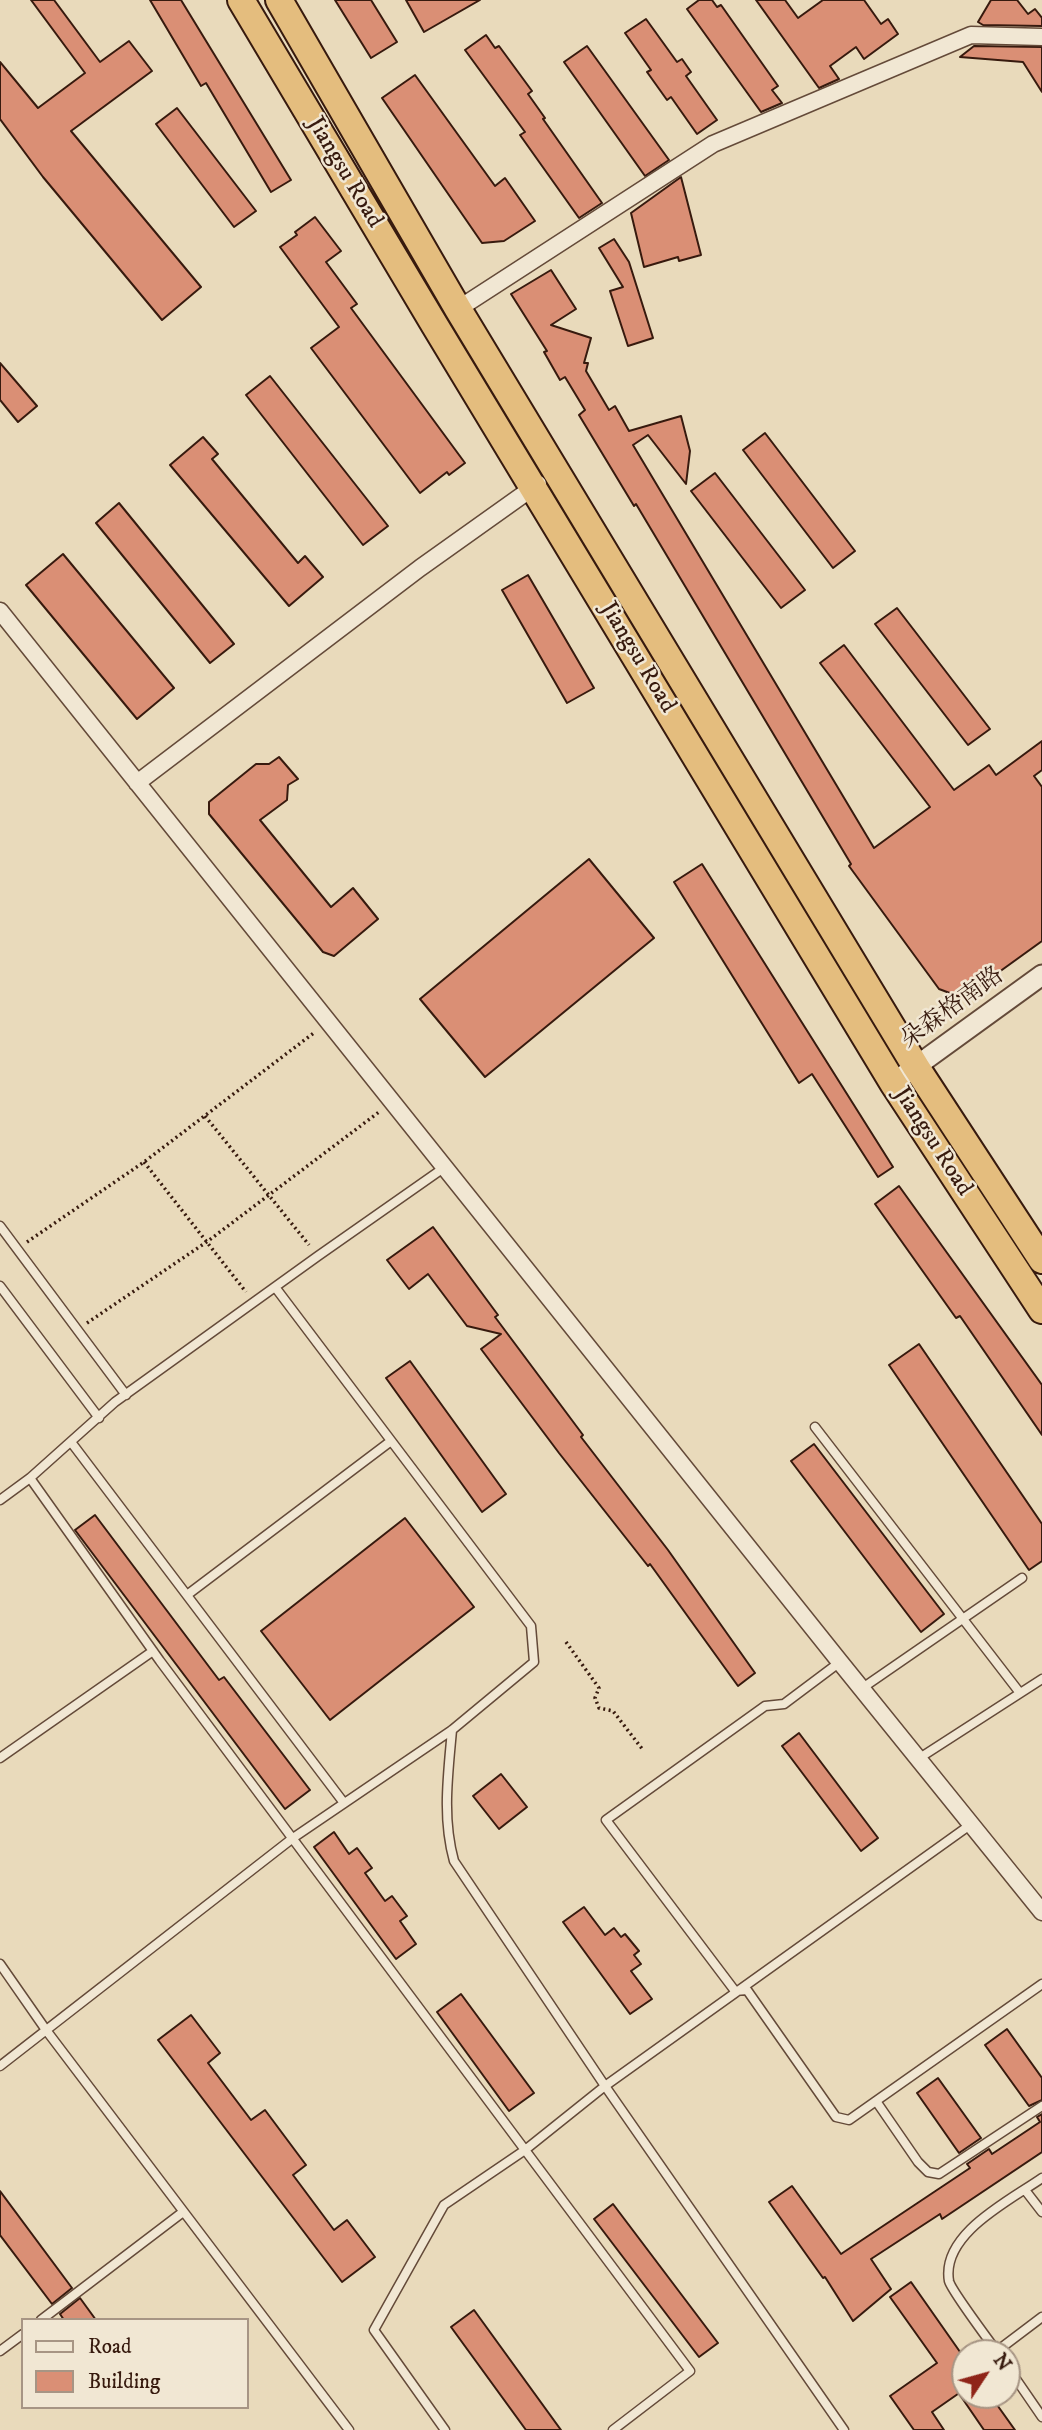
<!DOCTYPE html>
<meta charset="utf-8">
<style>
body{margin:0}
#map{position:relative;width:1042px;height:2430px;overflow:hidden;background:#e9dabb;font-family:"IM FELL DW Pica",serif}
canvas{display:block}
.legend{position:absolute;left:21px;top:2318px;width:228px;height:91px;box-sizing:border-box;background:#f1e7d3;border:2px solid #a79584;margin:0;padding:9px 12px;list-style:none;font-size:21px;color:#371a0e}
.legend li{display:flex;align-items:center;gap:14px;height:35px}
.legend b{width:35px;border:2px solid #a79584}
.north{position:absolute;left:951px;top:2339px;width:70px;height:70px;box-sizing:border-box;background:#f1e7d3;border:2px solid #a79584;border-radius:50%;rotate:54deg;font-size:19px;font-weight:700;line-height:28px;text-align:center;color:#371a0e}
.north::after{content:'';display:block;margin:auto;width:24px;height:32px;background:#8f2418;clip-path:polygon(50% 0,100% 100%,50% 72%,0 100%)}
</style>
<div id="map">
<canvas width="1042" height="2430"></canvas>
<ul class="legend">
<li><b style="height:9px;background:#f1e7d3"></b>Road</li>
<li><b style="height:19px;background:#da8f75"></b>Building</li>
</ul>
<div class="north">N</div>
</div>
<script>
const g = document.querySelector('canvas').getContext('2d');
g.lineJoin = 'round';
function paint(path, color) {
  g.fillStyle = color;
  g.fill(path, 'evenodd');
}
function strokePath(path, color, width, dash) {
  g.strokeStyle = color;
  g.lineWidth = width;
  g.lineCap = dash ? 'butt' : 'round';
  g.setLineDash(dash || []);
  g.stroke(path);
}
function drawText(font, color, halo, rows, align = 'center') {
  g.font = font + ' "IM FELL DW Pica","Noto Serif SC",serif';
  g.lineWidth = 5;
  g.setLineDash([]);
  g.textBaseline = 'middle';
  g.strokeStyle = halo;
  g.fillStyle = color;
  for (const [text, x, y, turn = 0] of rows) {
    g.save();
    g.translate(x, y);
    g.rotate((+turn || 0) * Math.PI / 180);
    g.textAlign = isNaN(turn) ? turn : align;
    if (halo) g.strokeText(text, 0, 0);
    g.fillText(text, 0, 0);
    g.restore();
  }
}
const building = new Path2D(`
 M31 0H54L100 62 129 41 152 71 71 131 201 287 162 320 43 177 0 119V62L38 108 85 73Z
 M150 0H181L291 180 271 192 206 83 201 86Z
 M335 0H371L397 42 371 58Z
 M406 0H480L424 32Z
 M699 0H712L717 7 721 5 778 86 772 90 782 103 761 112 687 9Z
 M756 0H785L798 18 823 0H864L881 24 888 19 898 34 864 59 856 47 830 66 839 79 819 88Z
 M991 0H1017L1028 14 1035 9 1042 18V26L983 25 978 22Z
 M646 19 677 62 682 59 691 72 686 76 717 120 697 134 671 97 667 100 647 72 651 70 625 33Z
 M486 35 495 48 499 46 532 91 528 94 545 118 543 119 602 203 579 218 520 135 525 132 465 50Z
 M587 46 669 160 645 176 564 62Z
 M974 46 1042 47V92L1023 62 960 57Z
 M415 75 495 186 505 178 535 221 504 241 482 243 382 98Z
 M177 108 256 211 234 227 156 124Z
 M681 177 701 255 679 261 678 257 644 267 631 213Z
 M315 217 341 251 326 262 357 304 351 308 465 463 449 475 447 472 420 493 311 348 339 327 280 247 297 235 295 232Z
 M614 239 629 262 653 338 628 346 610 291 623 287 599 248Z
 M551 270 576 309 551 325 591 338 584 363H588L586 371 609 410 615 406 629 431 681 416 690 451 686 484 648 435 633 445 874 848 930 807 820 663 844 645 954 790 989 765 996 775 1042 741V770L1034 776 1042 787V941L963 998 939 989 849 866 851 864 636 504 634 506 579 415 585 410 565 377 560 380 544 352 547 351 511 294Z
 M0 363 37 406 18 422 0 400Z
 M270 376 388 526 363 545 246 395Z
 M765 433 855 551 833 568 743 450Z
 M203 437 218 454 212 459 298 563 305 556 323 577 289 606 170 465Z
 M715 473 805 590 781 608 691 491Z
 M119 503 234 644 210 663 96 523Z
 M63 554 174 688 137 719 26 585Z
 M528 575 594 688 567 703 502 590Z
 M897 608 990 729 968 745 875 624Z
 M279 757 298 779 288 785 287 800 260 820 331 907 353 888 378 919 334 956 323 952 209 814V802L256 764H269Z
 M589 859 654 938 485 1077 420 999Z
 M702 864 893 1167 878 1177 812 1074 799 1083 674 882Z
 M899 1186 1042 1385V1435L960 1316 956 1318 875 1204Z
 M433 1227 498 1315 495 1317 583 1435 581 1437 668 1550 755 1673 738 1686 650 1564 648 1566 559 1453 481 1349 501 1334 467 1326 428 1274 409 1289 387 1260Z
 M919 1344 1042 1524V1561L1029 1570 889 1365Z
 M410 1361 506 1494 482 1512 386 1378Z
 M814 1444 944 1614 921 1632 791 1461Z
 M95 1515 219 1680 224 1677 310 1790 285 1809 75 1530Z
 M405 1518 474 1607 330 1720 261 1631Z
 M799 1733 878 1838 861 1851 782 1746Z
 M501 1774 527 1807 499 1829 473 1796Z
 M334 1832 349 1854 357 1848 372 1868 365 1873 385 1901 392 1896 407 1916 400 1921 416 1944 396 1959 314 1847Z
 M584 1907 605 1935 614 1928 621 1937 625 1934 639 1951 634 1955 641 1964 631 1971 652 1999 630 2014 563 1922Z
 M461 1994 534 2093 509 2111 437 2012Z
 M191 2015 220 2053 208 2063 251 2120 265 2110 306 2165 293 2175 334 2230 347 2220 375 2257 342 2282 158 2040Z
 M1007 2029 1042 2078V2100L1029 2106 985 2045Z
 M938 2078 981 2138 959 2153 917 2093Z
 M1042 2114V2152L942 2219 940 2214 871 2259 891 2289 853 2321 825 2277 823 2278 769 2202 792 2186 841 2254 970 2168 967 2164 989 2149 992 2154 1040 2122 1037 2117Z
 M0 2191 72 2288 52 2304 0 2235Z
 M613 2204 718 2343 699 2357 594 2219Z
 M911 2282 965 2359V2389L932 2412 944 2430H914L890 2396 937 2363 890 2297Z
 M80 2298 96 2320H64L60 2314Z
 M474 2310 561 2430H526L451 2327Z
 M960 2395H990L1015 2430H984Z`);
paint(building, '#da8f75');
strokePath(building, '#371a0e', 2);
const service = new Path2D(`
 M0 1226 126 1395
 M0 1286 99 1418
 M815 1427 1020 1693
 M71 1442 344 1803
 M30 1478 160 1661 690 2371 613 2430
 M0 1500 30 1478 115 1402 318 1256 445 1167
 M187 1595 391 1441
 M840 1662 784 1704 765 1706 606 1820 735 1991 747 1990 836 2117 849 2120 1042 1984
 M861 1689 1022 1578
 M452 1730C448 1775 442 1818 454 1861L605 2086 844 2430
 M0 1758 153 1651
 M918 1759 1042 1679
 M0 1964 46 2030 349 2430
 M0 2066 293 1838 452 1730 534 1662 531 1626 275 1287
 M876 2101 918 2162 928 2172 939 2174 1042 2106
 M1025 2190 1042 2212
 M41 2320 183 2212
 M0 2351 23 2334
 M997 2351 1042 2317
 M998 2353C990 2342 951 2290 949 2281 941 2234 1009 2201 1042 2178
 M1007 2366 1042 2417
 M445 2430 374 2330 444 2205 525 2150 605 2086 970 1825`);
const minor = new Path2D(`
 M458 309 713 144 971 35 1042 37
 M0 611 840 1662 1042 1912
 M137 783 420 568 538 484`);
const tertiary = new Path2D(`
 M893 1083 1042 975`);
const trunk = new Path2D(`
 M241 0 434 324 893 1083 1042 1310
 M279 0 458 309 916 1067 1042 1260`);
strokePath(service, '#644a39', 11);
strokePath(minor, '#644a39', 19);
strokePath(tertiary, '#644a39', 23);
strokePath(trunk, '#371a0e', 30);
strokePath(new Path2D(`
 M205 1116 309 1245
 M144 1162 246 1292
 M27 1242 144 1162 315 1032
 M87 1323 208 1241 379 1112
 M566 1642 599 1688 595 1698 599 1708 613 1711 643 1750`), '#371a0e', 3.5, [2, 3.5]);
strokePath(service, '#f1e7d3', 8);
strokePath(minor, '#f1e7d3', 16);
strokePath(tertiary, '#f1e7d3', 19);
strokePath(trunk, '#e4bd7e', 26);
drawText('24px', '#371a0e', '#f1e7d3', [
 ["Jiangsu Road",344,173,59],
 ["Jiangsu Road",637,658,59],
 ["朵森格南路",953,1009,-36],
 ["Jiangsu Road",932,1142,57]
]);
</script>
